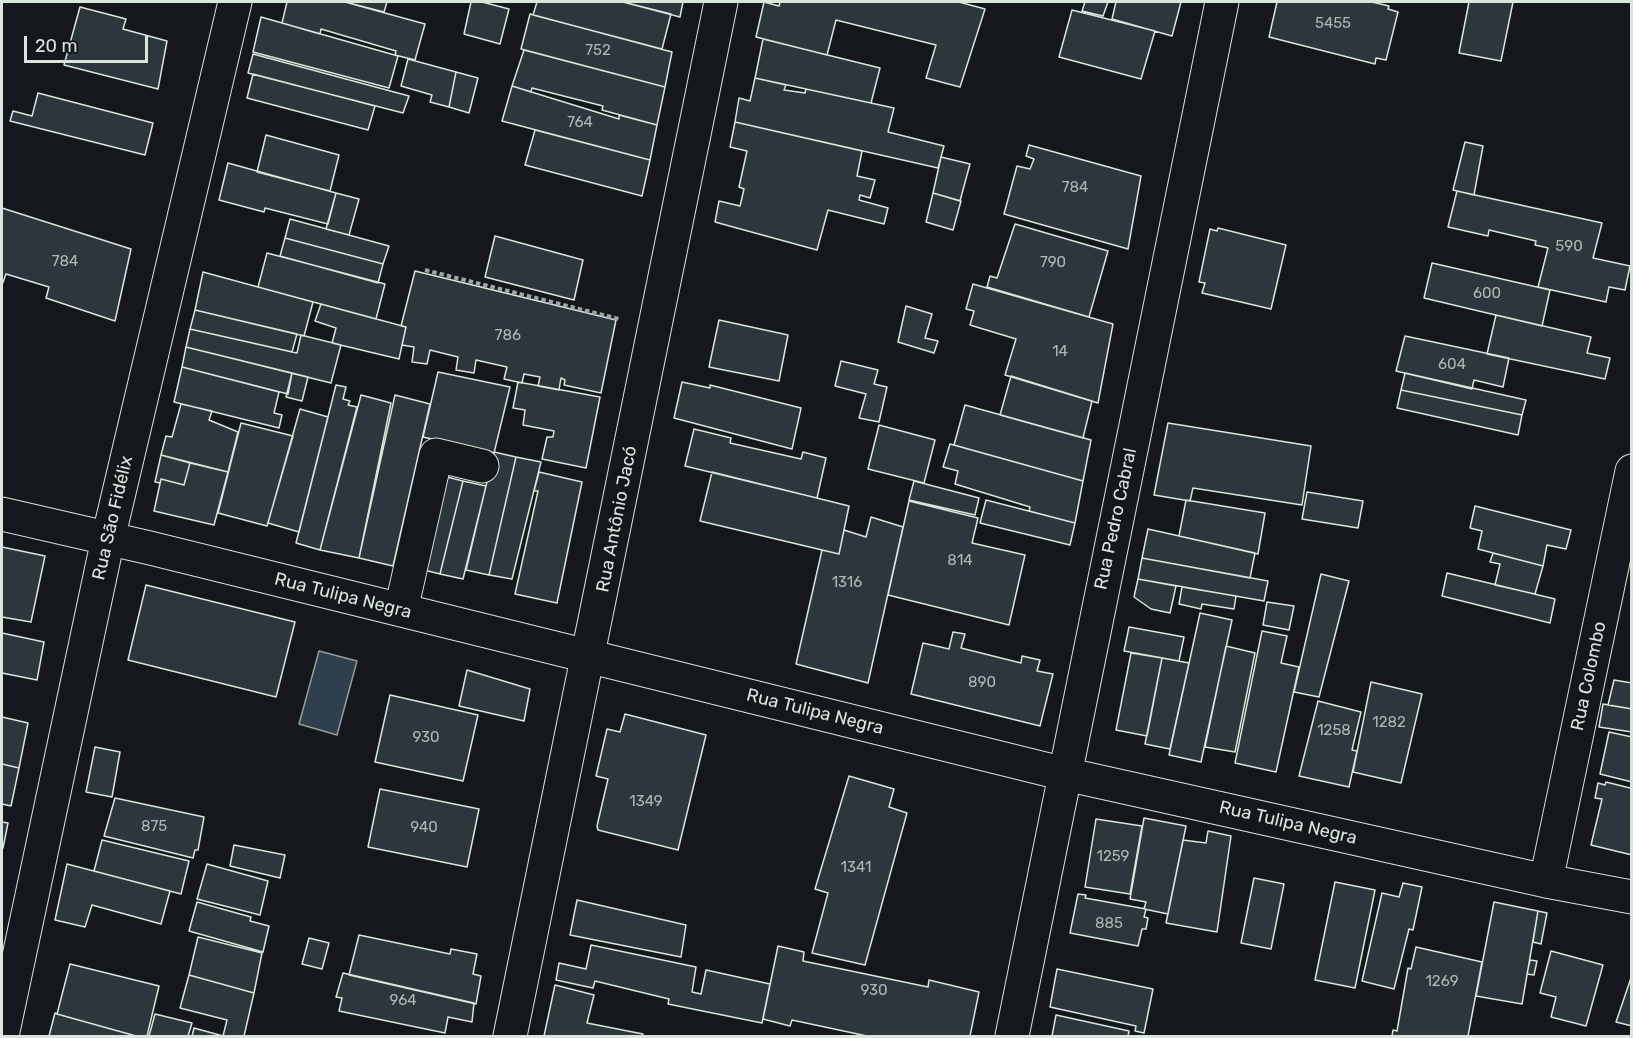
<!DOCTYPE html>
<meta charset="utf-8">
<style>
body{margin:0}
#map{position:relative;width:1633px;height:1038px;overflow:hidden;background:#14181c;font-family:Rubik,sans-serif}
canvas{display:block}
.frame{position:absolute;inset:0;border:3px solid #d8e6dc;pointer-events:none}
.scale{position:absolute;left:24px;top:36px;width:124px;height:27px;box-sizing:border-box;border:3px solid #d8e6dc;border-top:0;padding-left:8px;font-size:18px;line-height:21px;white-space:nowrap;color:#d8e6dc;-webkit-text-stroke:4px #14181c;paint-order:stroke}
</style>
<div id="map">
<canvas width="1633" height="1038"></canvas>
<div class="frame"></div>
<div class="scale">20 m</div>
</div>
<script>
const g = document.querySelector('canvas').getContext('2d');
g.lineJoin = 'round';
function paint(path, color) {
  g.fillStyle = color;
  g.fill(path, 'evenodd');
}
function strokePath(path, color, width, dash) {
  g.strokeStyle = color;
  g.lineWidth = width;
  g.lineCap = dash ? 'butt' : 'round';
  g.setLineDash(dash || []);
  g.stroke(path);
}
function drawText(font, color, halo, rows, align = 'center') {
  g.font = font + ' Rubik,sans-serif';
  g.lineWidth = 4.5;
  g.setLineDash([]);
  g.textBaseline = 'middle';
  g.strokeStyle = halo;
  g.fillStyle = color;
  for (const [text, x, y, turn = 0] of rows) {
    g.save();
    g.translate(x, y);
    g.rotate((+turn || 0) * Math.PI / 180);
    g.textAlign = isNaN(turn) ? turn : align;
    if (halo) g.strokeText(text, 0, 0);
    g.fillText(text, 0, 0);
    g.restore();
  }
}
const water = new Path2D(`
 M319 651 357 661 337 735 299 724Z`);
paint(water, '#2f3f4d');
strokePath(water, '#939e99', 1.5);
const building = new Path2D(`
 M287 2H345L425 24 415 60 395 55 396 51 321 29 320 34 282 23Z
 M345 2H387L384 12Z
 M471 2H482L509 9 500 44 464 34Z
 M537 2H623L671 14 662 49 533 15Z
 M623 2H683L680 17Z
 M764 2 779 6 780 2H959L985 9 960 87 926 78 936 45 836 20 827 55 756 37Z
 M1085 2H1108L1103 16 1082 11Z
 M1116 2H1181L1172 36 1112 19Z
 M1277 2H1372L1389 6 1388 9 1398 12 1386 60 1376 58 1375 64 1269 37Z
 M1469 2H1513L1501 61 1459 53Z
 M80 7 126 19 123 29 167 41 158 89 64 65Z
 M1072 10 1155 31 1141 79 1059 57Z
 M530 14 672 52 665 87 521 49Z
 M261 17 398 56 389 88 253 52Z
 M763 39 880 68 871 103 755 78Z
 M524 50 665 87 657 125 602 110 603 106 532 88 531 92 512 86Z
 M253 54 409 96 403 113 248 73Z
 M408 59 456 72 449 107 430 102 432 95 401 86Z
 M456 72 478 78 469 113 449 107Z
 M253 74 375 106 368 130 247 98Z
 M755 78 786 85 784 90 805 93 806 89 894 108 888 132 944 146 938 168 735 122 739 98 750 101Z
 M512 86 619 119V115L657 125 650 160 502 121Z
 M38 93 153 123 145 155 10 121 13 111 32 116Z
 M735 122 862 151 857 176 875 180 870 198 860 195 859 200 888 208 884 224 828 210 817 250 715 222 719 201 740 206 744 189 739 187 747 151 730 147Z
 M535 130 650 160 642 196 525 165Z
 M266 135 339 155 330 191 257 172Z
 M1465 142 1483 146 1474 195 1453 190Z
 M1029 145 1141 176 1128 249 1004 214 1017 166 1030 169 1034 159 1026 156Z
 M941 157 970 164 960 201 933 193Z
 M228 163 336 193 328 224 265 208 264 212 219 200Z
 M1457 191 1602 223 1593 258 1630 266 1625 290 1609 287 1606 302 1538 287 1548 248 1535 245 1536 241 1489 230 1488 236 1448 227Z
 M336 193 359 199 349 235 326 229Z
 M933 193 961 201 953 230 926 222Z
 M2 208 131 249 115 321 46 298 49 287 6 274 2 285Z
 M290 219 389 246 383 264 285 238Z
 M1015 224 1108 251 1089 317 987 287 990 276 997 278Z
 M1218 228 1286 245 1271 309 1202 293 1205 283 1199 282 1210 229 1217 231Z
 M495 236 583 260 574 300 485 277Z
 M285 238 383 264 378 283 280 256Z
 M267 253 385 284 376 319 258 287Z
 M1432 263 1550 290 1542 326 1424 298Z
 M415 271 616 320 601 393 564 385 565 380 561 378 559 390 538 386 540 377 524 374 522 383 504 379 507 367 476 360 474 373 456 370 458 357 430 350 427 364 412 362 414 347 402 345 406 327 401 326Z
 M203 272 313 302 304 336 195 310Z
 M973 284 1113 324 1098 403 1005 375 1016 339 970 325 974 311 966 309Z
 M321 304 406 327 399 359 332 343 336 328 315 321Z
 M906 306 932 314 925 338 938 341 934 353 898 342Z
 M195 310 297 334 292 352 190 329Z
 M1496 315 1591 337 1587 353 1610 358 1605 379 1487 354Z
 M719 320 788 335 779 381 709 367Z
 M190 329 297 353 301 335 341 345 331 383 186 347Z
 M1405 336 1509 358 1503 387 1474 380 1472 389 1396 371Z
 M186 347 292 373 288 394 182 367Z
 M841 361 878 370 874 384 887 387 879 422 859 418 866 394 835 386Z
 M182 367 279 392 274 413 282 415 279 428 174 402Z
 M438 372 510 387 494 453 423 437Z
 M292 373 308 377 302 401 286 397Z
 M1405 373 1526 400 1522 415 1401 390Z
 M1011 376 1092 401 1083 438 1000 415Z
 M518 382 600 397 586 468 542 459 547 437H553L554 431 523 425 525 410 513 408Z
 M682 382 710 388V385L801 408 792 449 674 418Z
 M336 385 346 387 343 399 350 401 348 405 357 407 320 550 296 543Z
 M1401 390 1522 415 1518 435 1397 408Z
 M361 395 391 403 359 558 320 550Z
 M395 395 430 404 393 566 359 558Z
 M181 404 212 411 209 420 238 432 228 472 161 455 166 436 172 437Z
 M965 405 1091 440 1083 481 954 445Z
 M300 409 328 417 299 532 268 523Z
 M241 423 293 436 267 526 218 513Z
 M1168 423 1311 446 1302 505 1193 488 1190 501 1154 495Z
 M879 425 935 440 924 483 868 469Z
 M694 429 731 438 730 443 801 459 803 452 826 458 817 498 685 466Z
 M950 444 1083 481 1075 523 1029 511 1030 507 955 484 958 471 943 467Z
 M494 452 516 457 489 575 466 570Z
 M161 455 190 463 184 485 161 479 160 483 155 482Z
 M516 457 541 462 512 579 489 575Z
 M190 463 228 472 214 525 154 511 161 479 184 485Z
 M539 472 582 482 557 603 515 594 538 491H534Z
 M712 472 849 506 839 554 700 521Z
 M439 475 463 481 440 574 416 568Z
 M463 481 486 486 463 579 440 574Z
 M914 481 979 498 975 515 909 500Z
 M1307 492 1363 501 1358 528 1302 519Z
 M986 500 1075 523 1070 545 980 523Z
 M1186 500 1265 513 1258 554 1179 536Z
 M909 501 978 518 972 543 1025 555 1009 625 888 595Z
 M1475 506 1571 530 1566 549 1547 545 1543 566 1478 549 1482 531 1470 528Z
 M871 517 903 527 868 683 796 664 822 550 839 554 844 530 866 537Z
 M1148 529 1255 553 1250 578 1142 558Z
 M2 547 45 556 31 622 2 617Z
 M1493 553 1543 566 1535 594 1495 585 1500 564 1490 562Z
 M1142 558 1268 581 1264 601 1138 579Z
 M1447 573 1555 599 1550 623 1442 596Z
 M1321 574 1349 581 1319 697 1294 692Z
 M1138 579 1176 586 1170 613 1151 609 1134 597Z
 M146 585 295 622 276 697 128 660Z
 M1182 587 1236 596 1234 609 1202 604 1201 609 1179 604Z
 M1267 602 1294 606 1289 630 1263 625Z
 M1200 613 1232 620 1201 762 1169 755Z
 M1129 627 1184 637 1179 661 1124 651Z
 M1262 631 1287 636 1281 663 1299 667 1276 772 1235 763Z
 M953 632 965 634 961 648 1021 663 1022 656 1040 660 1037 671 1053 674 1040 726 911 694 923 643 949 649Z
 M2 633 44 642 37 680 2 673Z
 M1226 646 1255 653 1235 752 1205 747Z
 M1131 653 1162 658 1147 736 1116 730Z
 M1162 658 1189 663 1170 749 1145 744Z
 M467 670 530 689 524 721 459 706Z
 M1614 680 1632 683V709L1608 705Z
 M1371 682 1422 694 1401 783 1353 772Z
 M390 695 478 715 463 781 375 762Z
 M1318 701 1361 712 1352 750 1357 751 1349 787 1299 776Z
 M1603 704 1632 709V732L1599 727Z
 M625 714 706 735 678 850 598 830 597 826 608 779 596 776 607 729 620 732Z
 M2 717 28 723 19 768 2 764Z
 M1609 732 1632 737V782L1600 774Z
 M95 747 120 752 112 797 86 792Z
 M2 764 19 768 11 806 2 804Z
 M849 776 894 789 889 807 907 813 865 965 812 953 828 893 815 889Z
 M1606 782 1630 788 1632 784V855L1591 845 1602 799 1595 798 1598 783 1605 785Z
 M380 789 479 809 467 867 368 847Z
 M115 798 204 817 198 850H195L193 858 104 836Z
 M1144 818 1186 826 1168 914 1144 909 1146 902 1130 899Z
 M1096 819 1142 826 1130 894 1085 887Z
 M2 822 8 823 3 848 2 847Z
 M1208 831 1231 836 1217 932 1166 923 1183 840 1206 843Z
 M102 840 189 861 181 894 94 871Z
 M234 845 285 855 280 878 230 866Z
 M67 864 170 891 161 924 92 905 85 927 55 920Z
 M207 864 268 881 260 915 197 899Z
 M1254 878 1284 884 1271 949 1241 943Z
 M1335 882 1375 890 1355 988 1315 980Z
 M1403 883 1422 887 1413 930 1409 929 1394 989 1362 981 1382 893 1399 897Z
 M1078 894 1086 895 1085 898 1146 909 1144 917 1148 918 1146 929H1142L1138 946 1070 933Z
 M577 900 686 925 681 957 570 935Z
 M197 902 251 917 250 921 269 926 263 952 189 931Z
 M1494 902 1538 911 1522 1004 1476 996Z
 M1538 911 1547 913 1541 944 1533 942Z
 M359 935 450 954 451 949 477 954 473 974 481 976 476 1004 349 975Z
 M198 937 262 953 254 993 189 975Z
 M309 938 329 943 322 969 302 964Z
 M591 945 696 967 692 992 701 994 706 970 770 984 762 1023 668 1004 669 999 595 981 593 988 556 980 559 963 586 969Z
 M778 946 804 952 803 961 928 987 929 980 979 992 970 1036H867L792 1020 790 1026 763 1019Z
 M1416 947 1482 962 1468 1036H1392L1393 1030 1397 1031 1408 968 1411 969Z
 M1551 951 1603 965 1586 1026 1551 1017 1556 997 1540 993Z
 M1530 960 1537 961 1534 975 1527 974Z
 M70 964 159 986 147 1036H136L57 1014Z
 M1057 969 1153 989 1144 1033 1135 1031 1136 1026 1050 1007Z
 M343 973 474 1003 472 1022 448 1017 445 1033 339 1011 342 998 336 997Z
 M189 975 254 993 244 1036H192L194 1028 223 1036 227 1020 180 1008Z
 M1632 975V1026L1616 1022Z
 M555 985 594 995 587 1023 643 1034 642 1036H544Z
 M55 1013 57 1014 136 1036H49Z
 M155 1014 192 1023 188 1036H149Z
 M1056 1015 1129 1031 1128 1036H1052Z`);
paint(building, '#2c363c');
strokePath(building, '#d8e6dc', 1.5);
const minor = new Path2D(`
 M2 514 150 548 1065 774 1546 881 1632 897
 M401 610 436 455 482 466
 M1546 881 1632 471
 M2 1036 108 539 235 2
 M510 1036 721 2
 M1012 1036 1222 2`);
strokePath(minor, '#d8e6dc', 35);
strokePath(new Path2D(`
 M425 270 619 319`), '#9da8a2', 4, [4.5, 3]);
strokePath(minor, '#14181c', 33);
drawText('15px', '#adbab4', null, [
 ["5455",1333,24],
 ["752",598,51],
 ["764",580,123],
 ["784",1075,188],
 ["590",1569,247],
 ["784",65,262],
 ["790",1053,263],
 ["600",1487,294],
 ["786",508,336],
 ["14",1060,352],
 ["604",1452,365],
 ["814",960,561],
 ["1316",847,583],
 ["890",982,683],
 ["1282",1389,723],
 ["1258",1334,731],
 ["930",426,738],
 ["1349",646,802],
 ["875",154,827],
 ["940",424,828],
 ["1259",1113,857],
 ["1341",856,868],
 ["885",1109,924],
 ["1269",1442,982],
 ["930",874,991],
 ["964",403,1001]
]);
drawText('18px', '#d8e6dc', '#14181c', [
 ["Rua São Fidélix",113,518,-77],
 ["Rua Antônio Jacó",617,519,-79],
 ["Rua Pedro Cabral",1116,519,-78],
 ["Rua Tulipa Negra",343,596,14],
 ["Rua Colombo",1589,676,-78],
 ["Rua Tulipa Negra",815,712,14],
 ["Rua Tulipa Negra",1288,823,13]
]);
</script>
